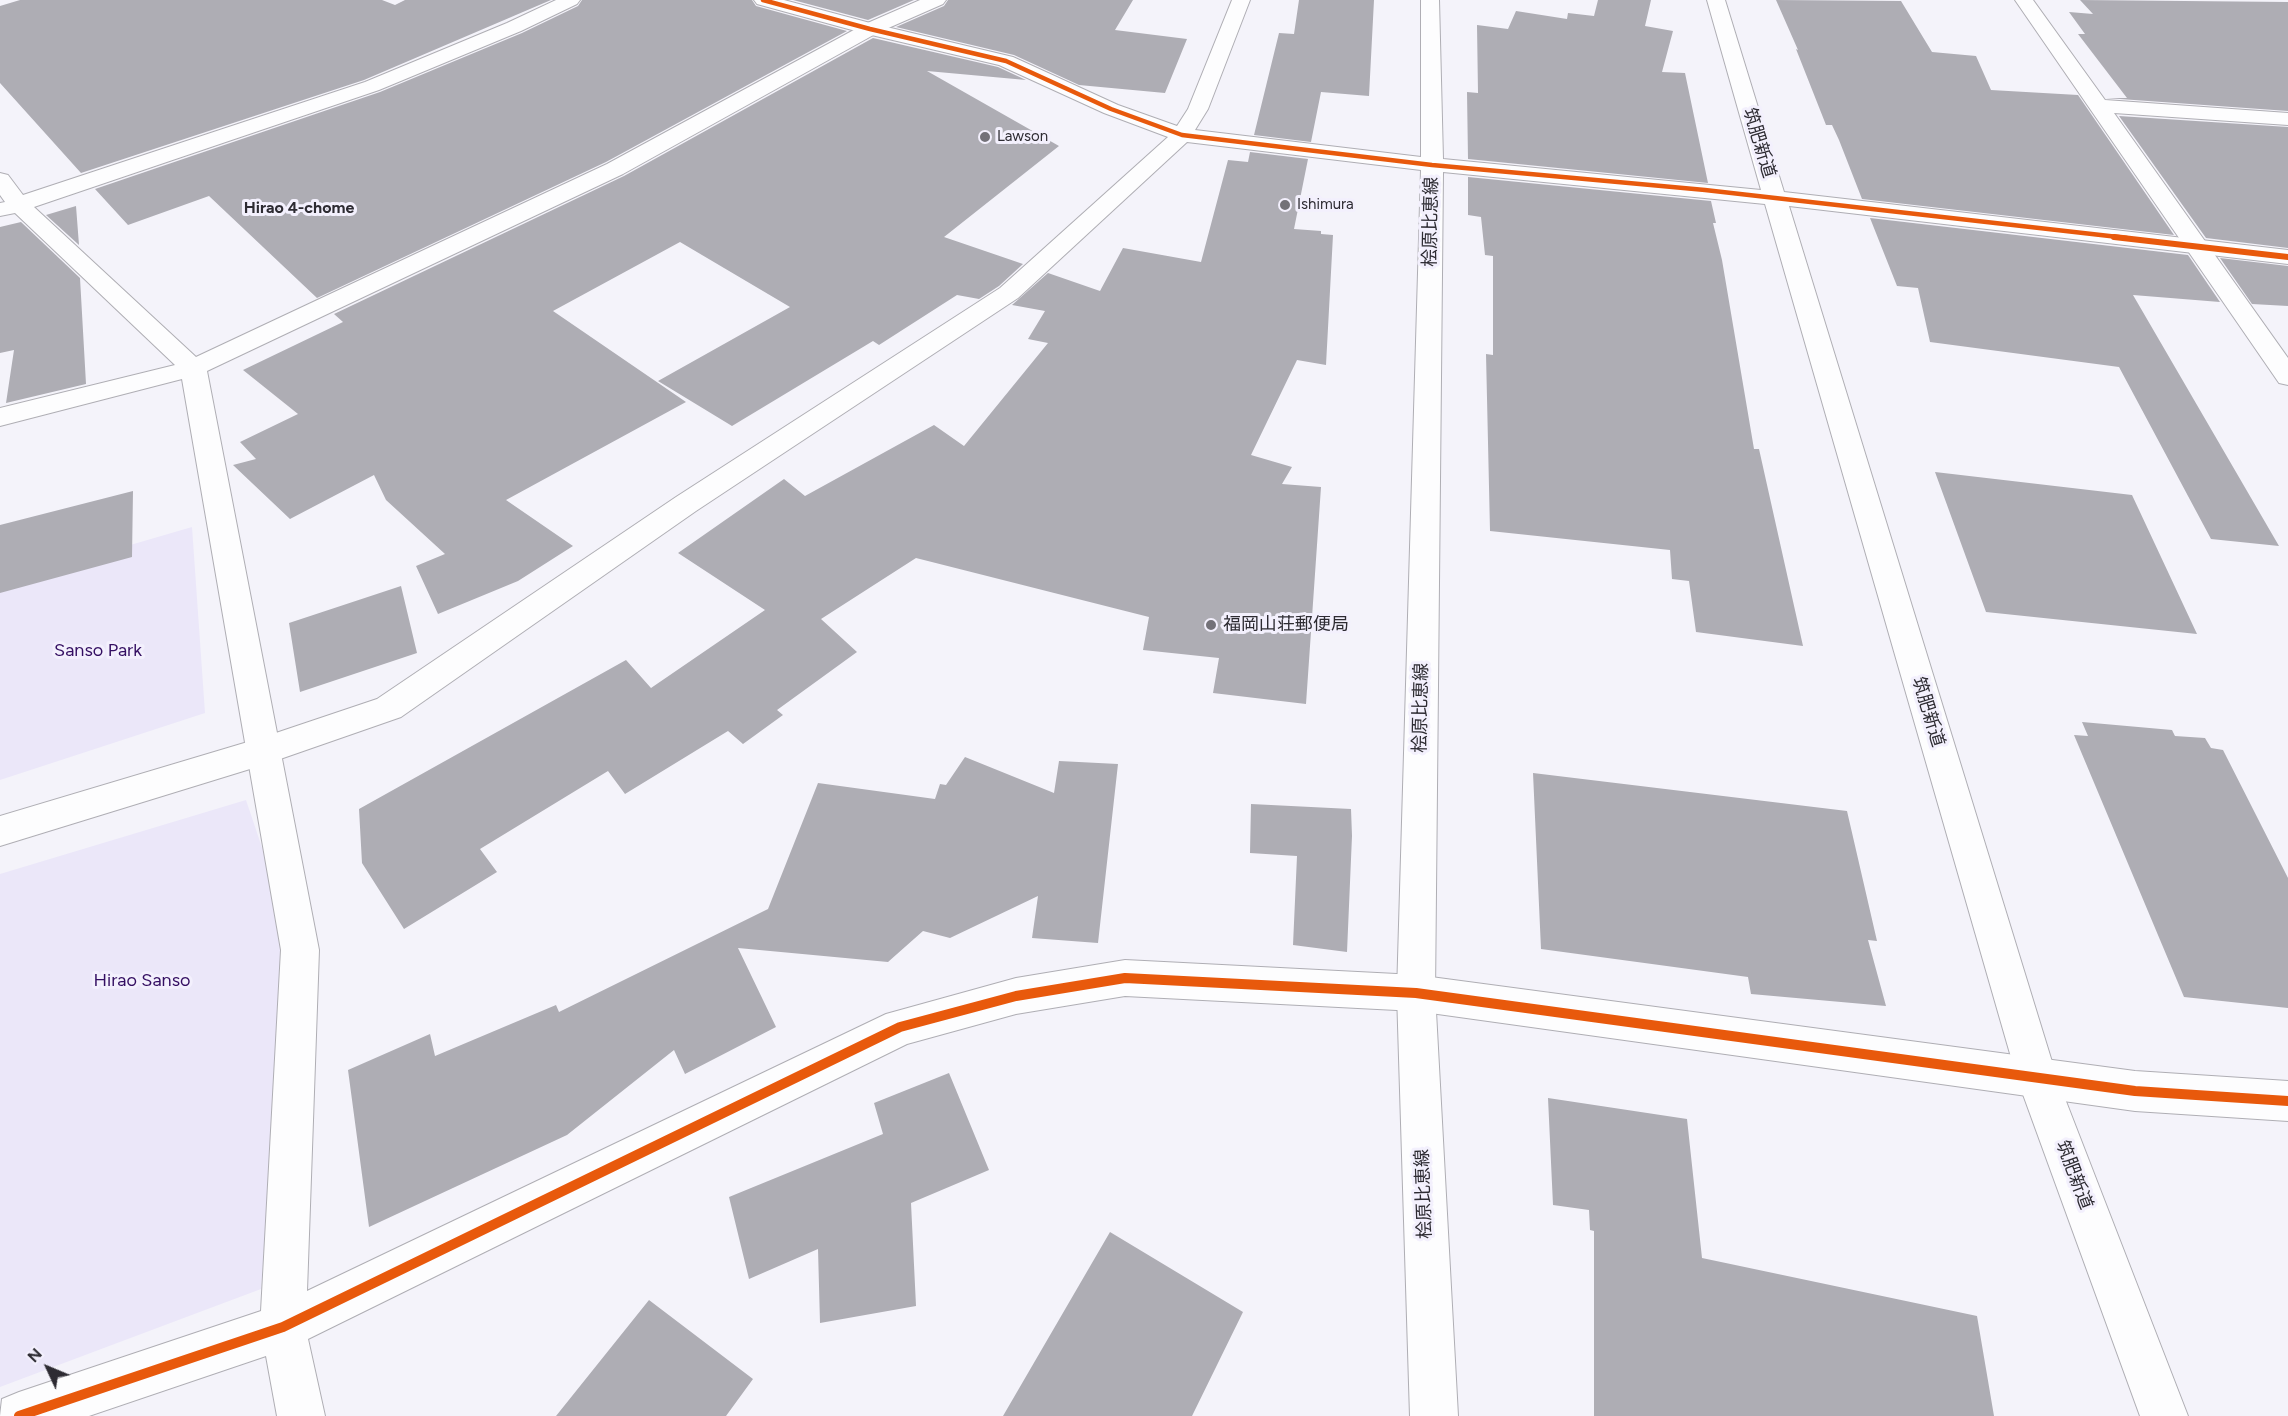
<!DOCTYPE html>
<meta charset="utf-8">
<style>
body{margin:0}
#map{position:relative;width:2288px;height:1416px;overflow:hidden;background:#f4f3fa;font-family:Figtree,sans-serif}
canvas{display:block}
.north{position:absolute;left:18px;top:1338px;width:60px;height:60px;-webkit-text-stroke:4px #f3f0fd;paint-order:stroke;rotate:314deg;font-size:16px;font-weight:700;line-height:24px;text-align:center;color:#2d2b32}
.north::after{content:'';display:block;margin:auto;width:21px;height:27px;background:#2d2b32;clip-path:polygon(50% 0,100% 100%,50% 72%,0 100%)}
</style>
<div id="map">
<canvas width="2288" height="1416"></canvas>
<div class="north">N</div>
</div>
<script>
const g = document.querySelector('canvas').getContext('2d');
g.lineJoin = 'round';
function paint(path, color) {
  g.fillStyle = color;
  g.fill(path, 'evenodd');
}
function strokePath(path, color, width, dash) {
  g.strokeStyle = color;
  g.lineWidth = width;
  g.lineCap = dash ? 'butt' : 'round';
  g.setLineDash(dash || []);
  g.stroke(path);
}
function drawText(font, color, halo, rows, align = 'center') {
  g.font = font + ' Figtree,"Noto Sans JP",sans-serif';
  g.lineWidth = 6;
  g.setLineDash([]);
  g.textBaseline = 'middle';
  g.strokeStyle = halo;
  g.fillStyle = color;
  for (const [text, x, y, turn = 0] of rows) {
    g.save();
    g.translate(x, y);
    g.rotate((+turn || 0) * Math.PI / 180);
    g.textAlign = isNaN(turn) ? turn : align;
    if (halo) g.strokeText(text, 0, 0);
    g.fillText(text, 0, 0);
    g.restore();
  }
}
paint(new Path2D(`
 M192 527 205 713 0 780V583Z
 M246 800 289 928 261 1289 0 1387V874Z`), '#ebe7f9');
paint(new Path2D(`
 M20 0H382L395 5 405 0H551L364 80 81 173 0 83V6Z
 M582 0H752L756 6 847 31 606 162 317 298 209 196 128 225 95 189 380 92 522 33 578 6Z
 M793 0H914L868 20Z
 M948 0H1133L1115 30 1187 39 1165 93 1079 85 1014 55 896 27 944 6Z
 M1299 0H1374L1369 96 1321 92 1311 142 1254 135 1279 33 1294 34Z
 M1598 0H1651L1645 26 1673 31 1662 72 1685 73 1708 183 1468 159 1467 92 1478 93 1477 25 1508 29 1516 11 1567 19 1568 13 1594 16Z
 M1776 0 1901 1 1932 52 1976 56 1991 90 2078 95 2174 235 1862 199 1839 140 1832 125H1826L1796 49 1798 50Z
 M2080 0 2288 2V111L2106 98H2127L2078 34H2085L2069 12 2093 14Z
 M873 38 998 67 1026 80 927 71 1059 146 944 237 1023 264 999 286 979 299 957 295 879 345 873 341 732 426 658 381 790 307 680 242 553 311 686 402 506 500 573 546 518 581 438 614 416 566 445 554 386 500 374 475 290 519 233 465 256 459 240 442 298 414 243 370 343 322 334 314 624 176Z
 M2119 116 2288 127V248L2206 238Z
 M1250 152 1308 159 1294 229 1321 231V234L1333 235 1326 365 1297 360 1251 455 1292 467 1282 484 1321 487 1306 704 1213 693 1219 658 1143 650 1149 617 916 558 821 619 857 652 777 710 783 715 743 744 728 731 625 794 608 771 480 849 497 872 404 929 362 863 359 809 626 660 651 688 765 610 678 553 784 479 805 496 934 425 964 446 1048 343 1028 339 1045 311 1012 305 1048 273 1100 291 1123 248 1201 262 1228 160 1248 162Z
 M1468 177 1711 201 1716 223H1713L1722 260 1754 449H1759L1803 646 1696 632 1689 581 1672 579 1670 550 1490 531 1486 354 1493 355V256L1485 255 1481 217 1468 215Z
 M76 206 79 245 46 215Z
 M1870 218 2188 255 2220 302 2133 295 2279 546 2211 539 2119 367 1930 342 1918 288 1897 286Z
 M21 222 80 278 86 384 6 403 14 350 0 353V227Z
 M2220 258 2288 266V306L2252 304Z
 M1935 472 2132 495 2197 634 1986 612Z
 M133 491 132 557 0 593V525Z
 M401 586 417 653 300 692 289 623Z
 M2082 722 2172 730 2175 736 2205 738 2211 748 2223 750 2288 878V1008L2184 997 2074 735 2088 736Z
 M965 757 1054 793 1059 761 1118 764 1098 943 1032 938 1038 896 950 938 923 931 888 962 738 948 776 1027 685 1074 674 1050 567 1135 369 1227 348 1070 430 1034 435 1056 556 1005 559 1012 768 909 818 783 935 799 940 784 946 785Z
 M1533 773 1847 811 1877 941 1868 940 1886 1006 1751 994 1748 977 1541 949Z
 M1251 804 1351 809 1352 836 1347 952 1293 945 1297 856 1250 853Z
 M949 1073 989 1170 911 1203 916 1306 820 1323 818 1249 749 1279 729 1197 883 1134 874 1103Z
 M1548 1098 1687 1119 1702 1258 1977 1316 1994 1416H1594V1231L1590 1230 1589 1210 1553 1205Z
 M1110 1232 1243 1312 1192 1416H1003Z
 M649 1300 753 1379 726 1416H556Z`), '#aeadb4');
const street = new Path2D(`
 M556 0H580L577 4 521 31 379 90 34 207 196 357 607 164 863 25 920 0H946L943 4 877 33 623 174 207 371 319 950 307 1291 886 1014 1016 978 1125 960 1416 975 2135 1071 2288 1081V1121L2135 1111 1416 1011 1125 996 1016 1014 907 1044 308 1339 325 1416H277L266 1356 89 1416H0L2 1399 19 1392 261 1311 281 950 182 379 0 426V408L175 365 15 213 0 216V203L5 202 0 195V173L8 175 23 195 365 82 507 23Z
 M2015 0H2033L2105 100 2288 113V125L2114 113 2288 358V385L2279 383Z`);
const secondary = new Path2D(`
 M754 0H784L874 24 1013 57 1118 105 1177 126 1188 109 1232 0H1250L1208 109 1195 130 1421 157V0H1439L1443 159 1761 190 1707 0H1725L1784 192 2288 250V264L1789 206 2057 1078 2188 1416H2140L2017 1078 1765 204 1443 172 1435 993 1458 1416H1410L1397 993 1421 170 1187 142 1018 298 696 511 401 717 263 765 0 846V816L261 738 377 699 676 497 1000 288 1168 137 1104 113 999 65 863 33 757 4Z`);
strokePath(street, '#afaeb4', 2);
strokePath(secondary, '#afaeb4', 2);
paint(street, '#fdfdfe');
paint(secondary, '#fdfdfe');
strokePath(new Path2D(`
 M763 0 870 29 1006 61 1111 109 1182 135 1432 165 1705 190 2127 238`), '#e8590c', 4.5);
strokePath(new Path2D(`
 M2114 237 2288 257`), '#e8590c', 6);
strokePath(new Path2D(`
 M19 1416 283 1327 900 1027 1016 996 1125 978 1416 993 2135 1091 2288 1101`), '#e8590c', 10);
for (const [x, y, r, color] of [
 [985,137,6,"#737178"],
 [1285,205,6,"#737178"],
 [1211,625,6,"#737178"]
]) {
  const dot = new Path2D();
  dot.arc(x, y, r, 0, 2 * Math.PI);
  g.fillStyle = color;
  g.fill(dot);
  strokePath(dot, '#f3f0fd', 2);
}
drawText('15px', '#2d2b32', '#f3f0fd', [
 ["Lawson",997,137],
 ["Ishimura",1297,205]
], 'left');
drawText('bold 16px', '#2d2b32', '#f3f0fd', [
 ["Hirao 4-chome",299,208]
]);
drawText('18px', '#2d2b32', '#f3f0fd', [
 ["筑肥新道",1759,143,73],
 ["桧原比恵線",1431,222,-89],
 ["桧原比恵線",1421,708,-89],
 ["筑肥新道",1928,712,73],
 ["筑肥新道",2074,1175,69],
 ["桧原比恵線",1424,1194,-92]
]);
drawText('18px', '#2d2b32', '#f3f0fd', [
 ["福岡山荘郵便局",1223,625]
], 'left');
drawText('18px', '#340f62', '#f3f0fd', [
 ["Sanso Park",98,651],
 ["Hirao Sanso",142,981]
]);
</script>
